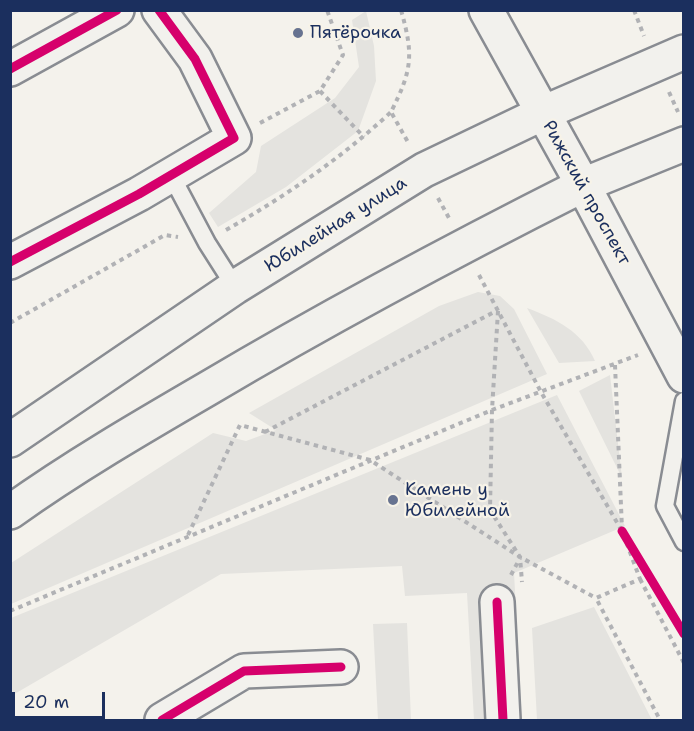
<!DOCTYPE html>
<meta charset="utf-8">
<style>
body{margin:0}
#map{position:relative;width:694px;height:731px;overflow:hidden;background:#f4f2ec;font-family:"Shantell Sans",sans-serif}
canvas{display:block}
.frame{position:absolute;inset:0;border:12px solid #1b2f5e;pointer-events:none}
.scale{position:absolute;left:12px;top:692px;width:93px;height:27px;box-sizing:border-box;border:3px solid #1b2f5e;border-top:0;padding-left:8px;font-size:18px;line-height:21px;white-space:nowrap;color:#1b2f5e;-webkit-text-stroke:4px #f7f3e8;paint-order:stroke}
</style>
<div id="map">
<canvas width="694" height="731"></canvas>
<div class="frame"></div>
<div class="scale">20 m</div>
</div>
<script>
const g = document.querySelector('canvas').getContext('2d');
g.lineJoin = 'round';
function paint(path, color) {
  g.fillStyle = color;
  g.fill(path, 'evenodd');
}
function strokePath(path, color, width, dash) {
  g.strokeStyle = color;
  g.lineWidth = width;
  g.lineCap = dash ? 'butt' : 'round';
  g.setLineDash(dash || []);
  g.stroke(path);
}
function drawText(font, color, halo, rows, align = 'center') {
  g.font = font + ' "Shantell Sans",sans-serif';
  g.lineWidth = 4.5;
  g.setLineDash([]);
  g.textBaseline = 'middle';
  g.strokeStyle = halo;
  g.fillStyle = color;
  for (const [text, x, y, turn = 0] of rows) {
    g.save();
    g.translate(x, y);
    g.rotate((+turn || 0) * Math.PI / 180);
    g.textAlign = isNaN(turn) ? turn : align;
    if (halo) g.strokeText(text, 0, 0);
    g.fillText(text, 0, 0);
    g.restore();
  }
}
paint(new Path2D(`
 M366 11 374 46 376 81 358 131 286 187 218 227 209 213 256 172 261 146 335 98 359 67 352 20Z
 M478 292 500 296 514 309 547 374 11 604V563L213 433 246 441 276 430 249 413 439 306Z
 M527 308C556 319 582 331 595 361L559 363Z
 M610 375 622 478 579 391Z
 M557 395 625 526 514 573 522 720H474L467 593 405 596 402 566 221 574 11 696V618Z
 M594 607 652 720H537L532 628Z
 M407 623 411 720H378L373 624Z`), '#e4e3df');
const lane = new Path2D(`
 M171 175 207 243 235 287
 M684 401 665 506 684 542`);
const street = new Path2D(`
 M10 69 117 10
 M10 262 139 194 234 138 195 59 159 10
 M497 602 503 720
 M162 720 244 671 341 667`);
const primary = new Path2D(`
 M10 440 235 287 424 170 543 113
 M10 512C73 467 140 428 207 389 330 316 456 249 583 185L684 376`);
const highway = new Path2D(`
 M486 10 583 185 684 144
 M543 113 684 52`);
strokePath(lane, '#898c92', 21);
strokePath(street, '#898c92', 38);
strokePath(primary, '#898c92', 38);
strokePath(highway, '#898c92', 38);
strokePath(new Path2D(`
 M401 10C414 56 412 70 391 112L409 144
 M634 10 644 36
 M320 91 364 137
 M669 92 678 112
 M260 123 320 91 343 55 327 10
 M438 198 449 218
 M226 230C287 195 339 160 391 112
 M479 275 541 392 622 531 640 579 596 598 660 720
 M498 311 492 410 490 510 520 557 522 582
 M10 323 165 235 178 237
 M615 365 622 529
 M265 432 498 310
 M188 535 240 425 370 460 520 557 596 598
 M628 541 684 634
 M511 575 520 558
 M640 579 684 663
 M10 611 492 410 638 355`), '#b1b2b5', 4, [4.5, 4.5]);
strokePath(lane, '#f2f1ed', 16);
strokePath(street, '#f2f1ed', 33);
strokePath(primary, '#f2f1ed', 33);
strokePath(highway, '#f2f1ed', 33);
strokePath(new Path2D(`
 M10 69 117 10
 M10 262 139 194 234 138 195 59 159 10
 M622 531 684 634
 M497 602 503 720
 M162 720 244 671 341 667`), '#d6006c', 9);
for (const [x, y, r, color] of [
 [298,33,6,"#677390"],
 [393,500,6,"#677390"]
]) {
  const dot = new Path2D();
  dot.arc(x, y, r, 0, 2 * Math.PI);
  g.fillStyle = color;
  g.fill(dot);
  strokePath(dot, '#f7f3e8', 2);
}
drawText('18px', '#1b2f5e', '#f7f3e8', [
 ["Пятёрочка",310,33],
 ["Камень у",405,490],
 ["Юбилейной",405,511]
], 'left');
drawText('18px', '#1b2f5e', '#f7f3e8', [
 ["Рижский проспект",586,193,61],
 ["Юбилейная улица",336,225,-32]
]);
</script>
